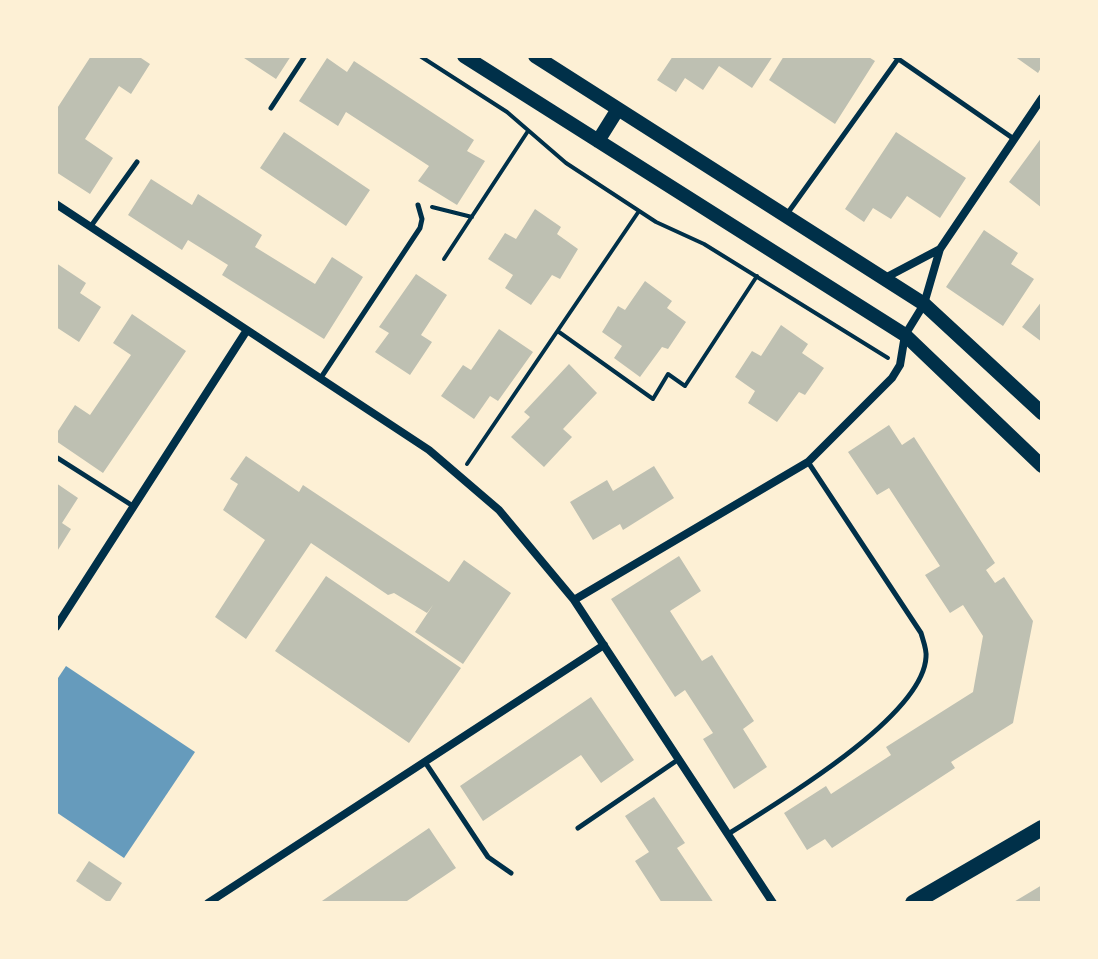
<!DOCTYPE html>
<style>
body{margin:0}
#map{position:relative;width:1098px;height:959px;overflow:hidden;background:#fdf0d5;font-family:Jost,sans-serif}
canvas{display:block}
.frame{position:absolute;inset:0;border:58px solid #fdf0d5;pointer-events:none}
</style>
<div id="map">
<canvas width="1098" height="959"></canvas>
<div class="frame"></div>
</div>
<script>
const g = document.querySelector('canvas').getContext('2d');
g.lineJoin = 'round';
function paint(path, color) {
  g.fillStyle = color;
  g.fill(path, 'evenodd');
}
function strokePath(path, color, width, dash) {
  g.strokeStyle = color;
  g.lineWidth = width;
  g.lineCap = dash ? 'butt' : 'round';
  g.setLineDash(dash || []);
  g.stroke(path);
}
paint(new Path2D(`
 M66 666 195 752 124 858 56 812V681Z`), '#669bbc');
paint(new Path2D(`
 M91 56H138L150 64 131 94 119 86 85 139 113 158 90 194 56 172V110Z
 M241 56H291L276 79Z
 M673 56H773L752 88 719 66 703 90 685 78 676 92 657 80Z
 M784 56H867L875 61 835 124 769 80Z
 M1014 56H1042V66L1038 73Z
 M327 58 347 72 354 61 474 140 467 151 485 161 457 205 418 181 429 166 346 112 338 126 299 101Z
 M284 132 370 190 346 226 260 168Z
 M896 132 966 178 940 218 907 196 891 219 873 208 864 222 845 209Z
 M1042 137V208L1009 182Z
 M151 179 192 205 198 194 262 235 255 247 315 284 332 257 363 277 324 339 222 275 228 265 188 240 182 250 128 215Z
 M535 209 561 227 557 234 578 249 560 279 552 275 531 305 505 288 513 275 488 259 505 233 516 239Z
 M984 230 1018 253 1011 264 1034 279 1003 326 946 287Z
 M56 263 86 283 80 293 101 307 79 342 56 327Z
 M416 274 447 295 421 335 432 342 410 375 375 352 389 333 379 327Z
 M645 281 672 301 667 308 686 322 668 349 662 347 640 377 614 358 622 346 602 332 618 306 625 310Z
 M1042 301V342L1022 327Z
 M132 314 186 351 103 473 56 441V434L75 405 90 415 131 355 113 343Z
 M781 325 808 344 802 353 824 368 805 395 799 392 777 422 748 403 755 391 735 377 752 351 761 356Z
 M499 329 533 352 498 401 490 396 474 419 441 396 463 365 471 370Z
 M569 364 597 393 563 429 572 437 544 467 511 437 530 417 524 412Z
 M889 425 902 445 914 437 995 563 986 570 995 583 1004 577 1033 621 1013 723 951 762 955 768 832 848 825 839 807 850 784 813 826 786 831 794 891 755 886 747 973 692 983 636 963 605 950 613 925 575 940 566 889 488 877 495 848 452Z
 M246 456 299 492 303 485 449 582 464 560 511 593 463 664 415 632 433 605 427 613 394 593 388 595 311 543 246 639 215 617 265 540 223 510 238 484 230 479Z
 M654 466 674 498 623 530 620 524 593 540 570 502 607 480 613 491Z
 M56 483 78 498 62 523 71 529 56 553Z
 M679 556 701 591 670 611 702 661 712 655 754 721 743 729 767 767 734 789 703 739 713 733 685 690 675 697 611 599Z
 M326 576 461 668 409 743 275 651Z
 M591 697 634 760 601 783 581 755 483 821 460 786Z
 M654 797 685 843 677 848 714 903H662L635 861 649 852 625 816Z
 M429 828 456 868 404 903H319Z
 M89 861 122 883 109 903 76 881Z
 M1042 885V903H1012Z`), '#bec0b2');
strokePath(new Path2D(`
 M420 56 507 112 566 163 656 222 704 244 888 358
 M432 207 472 217
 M444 259 528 131
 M559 332 653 399 668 374 685 386 757 276
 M467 464 639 211`), '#003049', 4);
strokePath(new Path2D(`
 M894 56 1014 139
 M271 108 305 56
 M787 214 898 59
 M91 226 137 162
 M320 379 420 228 422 219 418 205
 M56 457 133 506
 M425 762 488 857 511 873
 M578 828 679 759
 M728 834C777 803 923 717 926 657 927 650 923 640 921 633L808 462`), '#003049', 5);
strokePath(new Path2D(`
 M56 204 429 450 499 510 574 600 773 903
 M885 278 940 249
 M574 600 808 462 892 378 900 365 905 335 924 304 940 249 1042 98
 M56 627 247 330
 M208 903 604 645`), '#003049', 8);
strokePath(new Path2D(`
 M464 56 905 335 1042 466
 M535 56 924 304 1042 413
 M598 141 618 109`), '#003049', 14);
strokePath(new Path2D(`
 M913 903 1042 828`), '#003049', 16);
</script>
